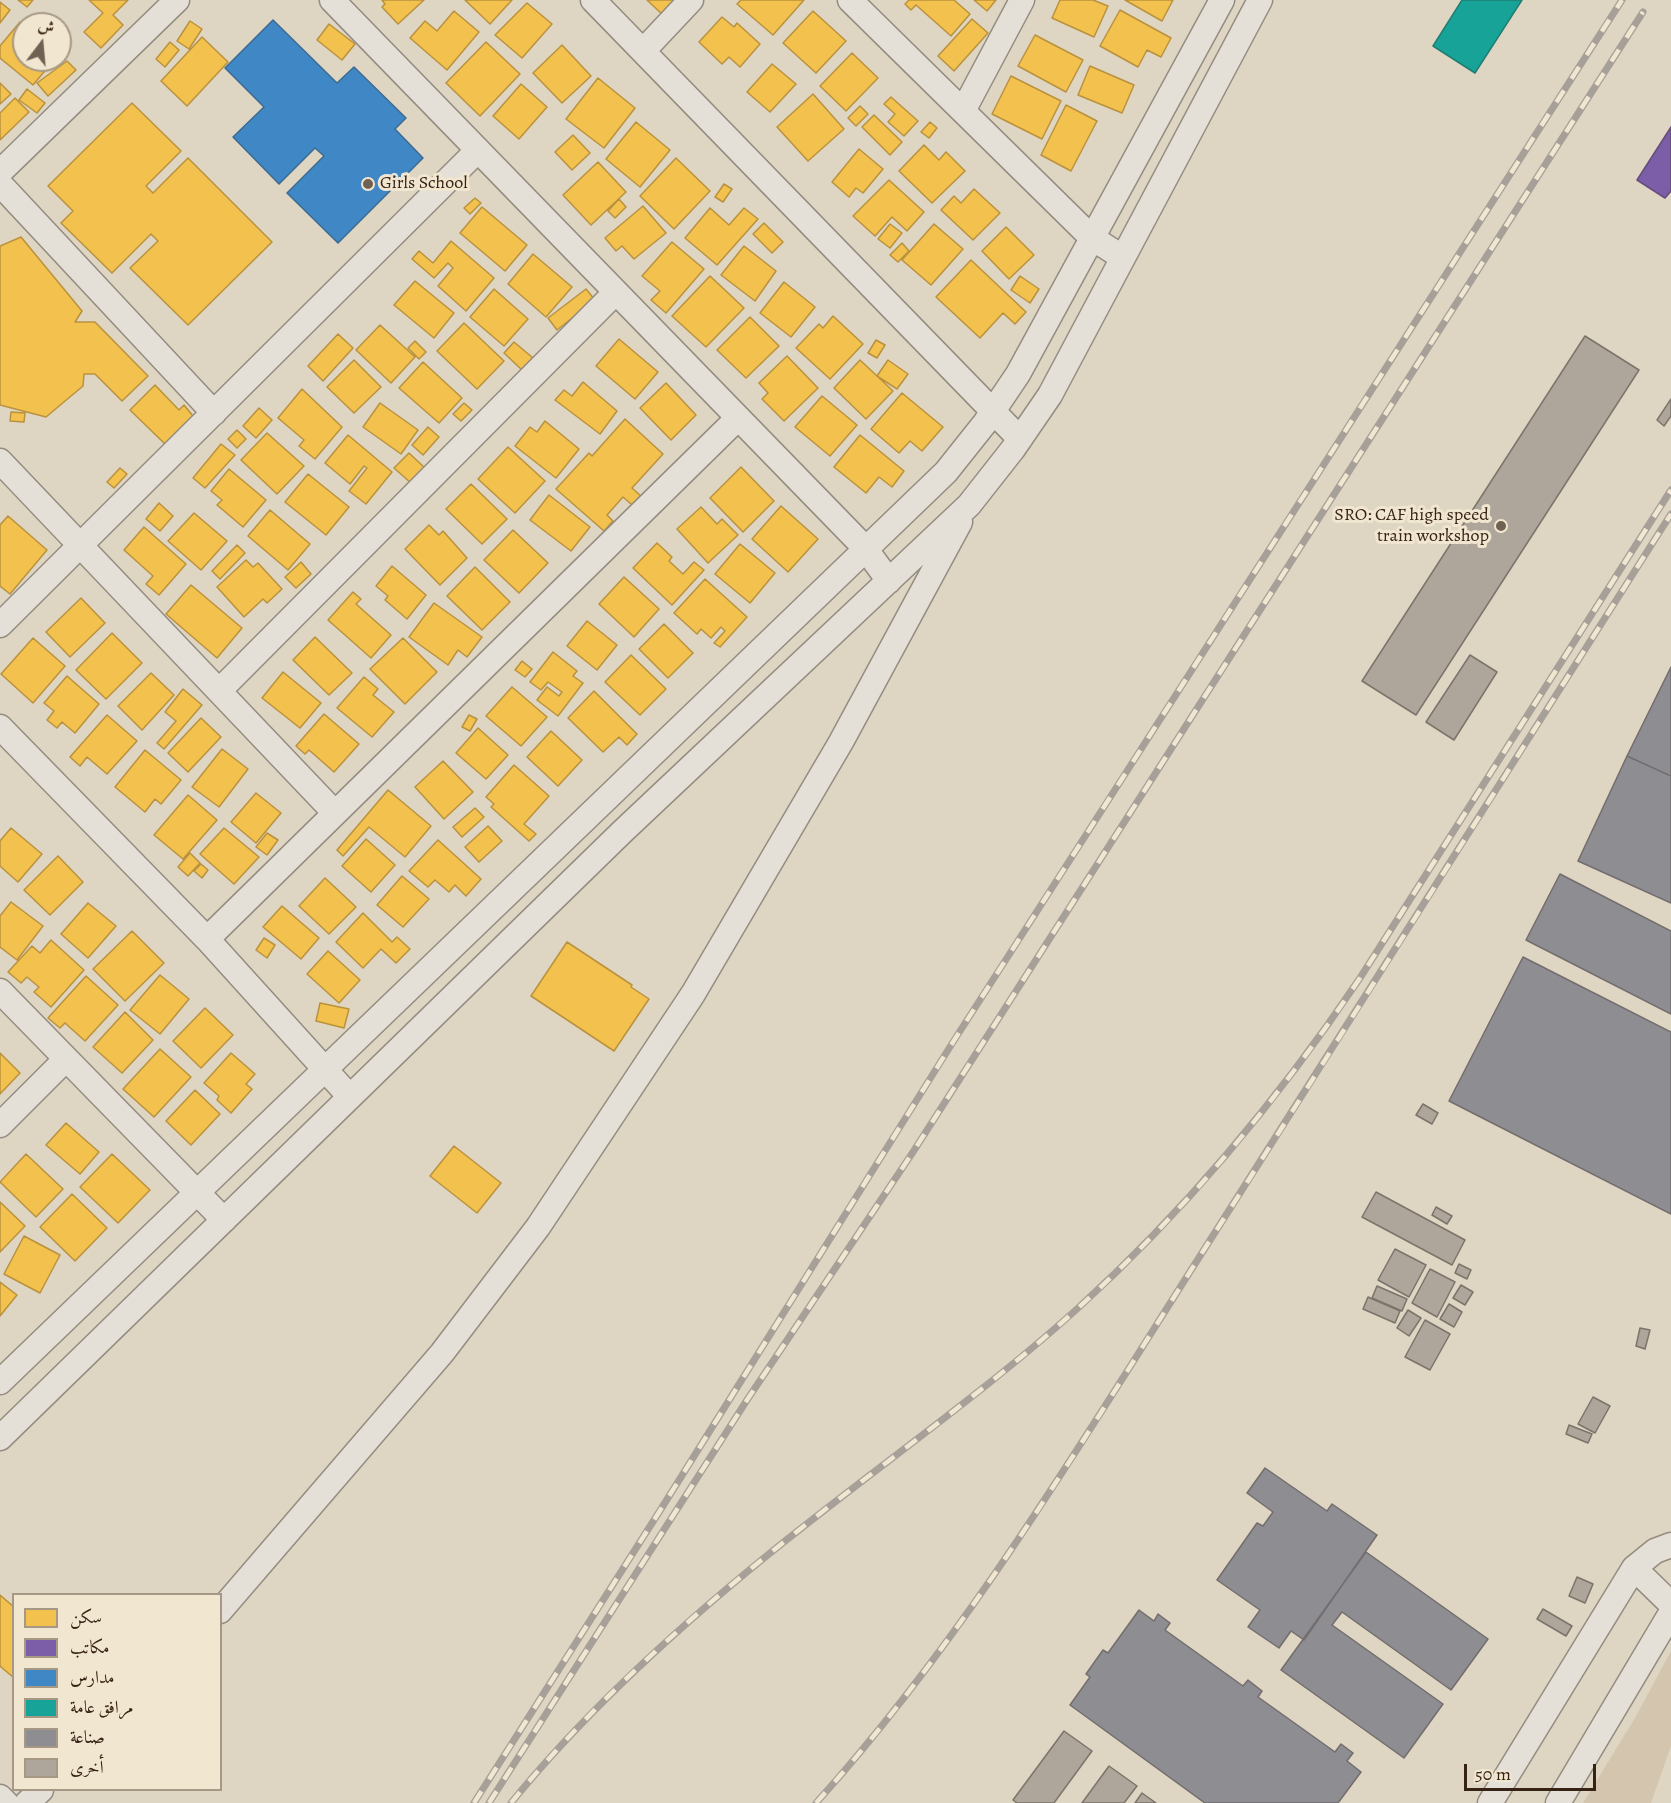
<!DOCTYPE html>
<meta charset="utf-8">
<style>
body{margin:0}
#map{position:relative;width:1671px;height:1803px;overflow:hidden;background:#ded5c3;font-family:Alegreya,Amiri,serif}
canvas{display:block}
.legend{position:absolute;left:12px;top:1593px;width:210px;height:198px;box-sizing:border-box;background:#f1e6d0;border:2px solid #a79886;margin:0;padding:8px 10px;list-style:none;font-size:18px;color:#372316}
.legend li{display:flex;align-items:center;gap:12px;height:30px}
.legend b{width:30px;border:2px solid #a79886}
.north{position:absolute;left:12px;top:12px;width:60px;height:60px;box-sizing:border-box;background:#f1e6d0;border:2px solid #a79886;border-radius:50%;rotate:16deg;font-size:16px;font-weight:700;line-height:24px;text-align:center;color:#372316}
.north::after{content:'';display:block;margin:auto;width:21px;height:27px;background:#716153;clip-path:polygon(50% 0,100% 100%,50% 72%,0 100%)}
.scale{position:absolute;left:1464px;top:1764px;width:132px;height:27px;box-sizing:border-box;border:3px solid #372316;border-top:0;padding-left:8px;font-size:18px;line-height:21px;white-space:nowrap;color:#372316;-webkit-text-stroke:4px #f1e6d0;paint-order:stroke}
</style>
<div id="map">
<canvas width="1671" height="1803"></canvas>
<ul class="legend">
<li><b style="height:16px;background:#f2c14e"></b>سكن</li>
<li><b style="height:16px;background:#7b5ea7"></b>مكاتب</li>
<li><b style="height:16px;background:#3f88c5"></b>مدارس</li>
<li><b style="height:16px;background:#17a398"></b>مرافق عامة</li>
<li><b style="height:16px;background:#8d8d92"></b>صناعة</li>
<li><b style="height:16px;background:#aea69a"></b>أخرى</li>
</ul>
<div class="north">ش</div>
<div class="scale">50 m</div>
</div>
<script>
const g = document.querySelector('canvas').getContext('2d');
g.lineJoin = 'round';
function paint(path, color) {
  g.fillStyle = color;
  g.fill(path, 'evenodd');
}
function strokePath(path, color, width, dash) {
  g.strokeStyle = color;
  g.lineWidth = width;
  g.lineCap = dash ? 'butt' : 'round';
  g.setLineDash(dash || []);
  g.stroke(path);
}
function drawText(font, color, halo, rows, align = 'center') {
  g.font = font + ' Alegreya,serif';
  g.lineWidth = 6;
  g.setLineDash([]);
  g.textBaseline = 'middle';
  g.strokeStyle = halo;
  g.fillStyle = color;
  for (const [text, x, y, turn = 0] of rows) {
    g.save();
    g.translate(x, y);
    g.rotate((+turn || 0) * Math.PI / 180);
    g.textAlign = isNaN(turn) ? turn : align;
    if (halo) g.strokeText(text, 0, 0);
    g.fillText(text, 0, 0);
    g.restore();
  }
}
paint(new Path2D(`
 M1671 1651V1746L1651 1803H1583L1635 1718Z`), '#d4c6ae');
const homes = new Path2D(`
 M18 0H33L27 7Z
 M89 0H128L113 15 123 25 101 48 84 32 103 13Z
 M382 0H424L398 24 382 7 385 4Z
 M465 0H512L490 24Z
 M647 0H676L664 16Z
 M741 0H804L773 35 737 4Z
 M909 0H954L970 14 951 36 916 5 911 10 905 4Z
 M974 0H996L987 11Z
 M1060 0H1093L1108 6 1094 37 1052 18Z
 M1125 0H1173L1162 21Z
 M0 2 10 10 0 23Z
 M527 3 552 24 522 58 495 35Z
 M1120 10 1171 38 1161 57 1147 50 1138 67 1100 46Z
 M454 11 479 32 447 70 410 38 425 21 437 31Z
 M813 11 846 41 816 73 783 43Z
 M722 17 734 27 737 23 760 44 740 67 729 57 722 64 699 42Z
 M972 19 988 33 954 71 938 56Z
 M190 21 202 29 189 49 177 41Z
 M20 22 24 26V60H54L33 85 0 58V46Z
 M329 24 355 44 342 60 317 40Z
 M1035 35 1083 60 1066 92 1018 66Z
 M202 37 228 62 187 106 161 81Z
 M170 42 179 50 165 67 156 59Z
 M486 42 520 74 480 116 446 83Z
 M562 45 591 76 562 103 533 73Z
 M852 53 878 78 846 111 820 86Z
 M67 61 76 70 48 96 37 83Z
 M772 64 796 84 770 112 747 92Z
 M1090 66 1134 85 1122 113 1078 95Z
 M1011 76 1061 101 1042 139 992 114Z
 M598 78 635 108 604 148 566 119Z
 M0 83 11 94 0 104Z
 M521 84 547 107 519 139 493 116Z
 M27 89 45 103 37 113 19 100Z
 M813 94 844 129 808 161 777 127Z
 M891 97 918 121 904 136 888 122 895 114 884 104Z
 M15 98 29 112 0 140V113Z
 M132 103 181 151 146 186 153 193 188 158 272 242 188 325 130 268 158 241 151 234 112 273 61 223 73 211 48 186Z
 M1066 105 1097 121 1071 171 1041 155Z
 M860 106 868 114 856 126 848 118Z
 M874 115 902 142 890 155 862 127Z
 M636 122 670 150 640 187 606 159Z
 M930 122 937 128 929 138 921 132Z
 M573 135 590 153 572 170 555 152Z
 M924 145 939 160 946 152 965 171 932 203 899 171Z
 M859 149 883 169 863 193 856 188 849 197 832 182Z
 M676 158 710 191 674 229 640 196Z
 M598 162 626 192 591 225 563 195Z
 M889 180 924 212 907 231 892 217 875 236 853 216Z
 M724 184 732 189 723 202 715 197Z
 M974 189 1000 213 973 240 941 210 954 196 961 203Z
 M475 198 481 203 470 214 464 208Z
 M619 199 626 207 615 218 608 211Z
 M643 206 666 233 634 259 622 246 616 251 605 238Z
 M482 207 527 245 505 271 460 233Z
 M710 208 729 225 744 208 758 219 717 265 685 238Z
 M764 223 783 242 772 253 753 234Z
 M890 224 902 233 890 248 878 239Z
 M934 224 963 249 931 285 902 260Z
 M1006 227 1034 255 1009 279 982 251Z
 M21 237 82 311 75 322H95L148 376 122 401 95 374H84L83 386 46 417 0 405V246Z
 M451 241 494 278 466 311 438 286 453 268 448 263 434 278 412 259 419 251 433 263Z
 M672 242 704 269 666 313 651 300 660 291 642 276Z
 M902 243 909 251 898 262 890 255Z
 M744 246 776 271 755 301 721 275Z
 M533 254 572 287 546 317 508 284Z
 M971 260 1026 312 1015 324 1003 313 980 338 936 297Z
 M710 276 744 308 706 347 672 316Z
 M1020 276 1039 289 1030 303 1011 290Z
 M415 281 454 313 434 338 394 305Z
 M784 282 815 307 791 337 760 313Z
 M494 289 528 319 504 346 470 317Z
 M586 289 595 300 557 330 548 318Z
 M833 316 863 344 830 379 796 348 819 324 823 328Z
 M750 317 779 346 746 378 717 350Z
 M464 323 504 361 477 389 437 351Z
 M380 325 415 357 391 383 356 350Z
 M338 334 353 348 323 381 308 366Z
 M619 339 658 372 635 399 596 366Z
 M876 340 885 345 877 358 868 353Z
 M415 341 426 352 419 359 408 348Z
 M514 342 533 358 522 370 504 353Z
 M787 356 818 388 784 421 762 399 768 393 759 383Z
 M354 360 381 387 354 413 327 387Z
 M860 360 893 391 866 419 834 388Z
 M888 360 908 374 897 389 877 376Z
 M423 362 462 398 439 423 399 388Z
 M583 382 617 411 600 434 555 400 564 390 572 396Z
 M666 383 696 415 671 440 640 408Z
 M155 385 179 410 184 405 193 416 165 444 130 410Z
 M302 389 342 427 315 459 299 446 304 440 278 418Z
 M902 393 943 427 922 451 910 441 899 453 871 429Z
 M822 396 857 425 830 456 795 427Z
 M380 403 418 430 401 454 363 427Z
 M464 403 472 410 461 421 453 414Z
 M259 408 272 420 256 438 243 426Z
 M11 412 25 413 24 422 10 421Z
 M625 419 663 454 632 488 641 496 632 505 623 497 607 515 613 521 604 531 556 489 589 453 592 456Z
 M545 421 579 449 556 478 515 446 530 427 537 432Z
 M428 427 439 437 423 455 412 445Z
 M237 430 246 439 237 448 228 439Z
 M267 433 304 466 277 494 241 460Z
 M348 435 392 472 366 504 349 491 367 468 364 466 350 484 325 463Z
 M860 435 904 471 892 487 879 477 866 493 834 467Z
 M221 444 235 455 205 488 193 478Z
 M508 447 545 481 515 513 478 479Z
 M409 453 426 469 412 484 394 468Z
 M741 467 774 501 743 532 710 498Z
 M120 468 127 474 114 488 107 482Z
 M229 469 266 500 243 527 217 505 222 500 211 491Z
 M308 474 349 507 326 535 285 502Z
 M471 484 507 519 482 544 446 509Z
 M549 495 590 527 571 551 530 520Z
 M159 503 173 516 160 531 146 519Z
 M781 506 818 539 788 572 752 539Z
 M701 507 717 524 722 519 738 535 708 563 677 529Z
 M270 510 310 544 288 570 248 536Z
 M194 513 227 541 201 570 168 541Z
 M8 516 47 550 10 594 0 586V525Z
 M429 525 439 535 443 531 467 558 440 585 405 549Z
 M144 527 186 564 159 595 146 584 153 576 124 550Z
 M513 530 548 563 519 593 484 560Z
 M657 543 672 557 669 561 683 574 694 562 704 570 672 605 633 568Z
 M740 544 775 573 750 603 715 574Z
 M237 545 245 553 220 579 212 571Z
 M246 560 253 567 258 563 282 589 267 603 263 599 244 617 217 587Z
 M301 562 311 574 296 588 285 577Z
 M392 566 426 595 407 619 385 600 388 596 376 586Z
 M475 567 510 602 482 630 447 596Z
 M624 577 659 609 634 637 599 604Z
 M705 579 747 617 720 647 714 643 725 631 721 627 711 638 701 629 697 634 674 613Z
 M191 585 242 628 217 658 166 614Z
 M353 592 361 599 356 604 391 635 371 658 328 620Z
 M81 598 105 623 70 657 46 632Z
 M434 603 482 637 467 657 458 650 448 665 409 637Z
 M587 621 617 645 597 670 567 646Z
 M664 624 693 653 668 678 639 649Z
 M112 633 142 663 106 699 76 670Z
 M315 637 352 673 329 695 293 660Z
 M33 638 65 666 33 703 1 674Z
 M403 638 437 672 405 704 370 669Z
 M553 652 577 671 573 676 583 683 558 716 537 700 547 687 559 696 562 692 548 682 541 690 530 682Z
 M631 655 666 689 640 715 605 682Z
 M522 661 532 669 525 677 515 670Z
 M283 672 321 703 300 728 262 698Z
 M151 673 174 695 142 730 118 706Z
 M67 676 99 704 75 733 62 722 57 728 47 720 54 711 44 703Z
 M364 677 378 689 373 695 394 712 372 737 337 708Z
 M512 687 547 717 521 746 486 716Z
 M183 689 202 705 164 749 157 743 176 721 165 712Z
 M594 691 637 734 627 745 619 737 603 752 568 718Z
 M324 714 359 744 334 772 309 750 305 754 296 746Z
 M107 715 137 741 107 774 87 757 80 766 70 757Z
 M469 715 477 719 470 731 462 727Z
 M201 718 221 737 188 772 168 753Z
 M478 728 508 755 486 779 456 753Z
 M551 731 582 760 558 786 527 757Z
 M222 749 248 769 219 807 192 787Z
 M145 750 181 780 161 804 155 799 145 812 115 787Z
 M443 761 473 792 444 819 415 787Z
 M514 765 549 796 524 824 536 834 529 841 491 807 494 804 486 797Z
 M388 790 431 826 405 857 369 827 343 856 337 850Z
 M256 793 281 813 256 843 231 822Z
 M188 795 217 820 183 859 154 835Z
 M475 808 484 817 462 837 453 827Z
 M488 826 502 841 479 862 465 847Z
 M11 828 42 854 18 882 0 866V841Z
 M224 828 259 857 234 884 200 854Z
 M267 833 278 840 267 855 256 847Z
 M366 839 395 865 371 892 342 866Z
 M438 840 481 879 466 896 455 885 449 892 435 880 428 887 409 871Z
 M190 853 200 863 188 876 178 867Z
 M58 856 83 882 50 915 24 890Z
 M201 864 208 870 202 878 194 871Z
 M402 876 429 899 403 927 377 905Z
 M325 878 356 907 329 934 299 906Z
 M11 902 43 926 17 960 0 947V916Z
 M88 903 116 926 88 958 61 934Z
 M282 906 319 938 301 959 263 927Z
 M363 913 392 942 397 937 410 949 396 963 381 949 363 968 336 942Z
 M132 931 164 963 125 1001 93 969Z
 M264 938 275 945 267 958 256 950Z
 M51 940 84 970 51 1007 34 992 39 987 27 977 21 983 8 972 32 946 40 953Z
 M567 942 632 985 631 987 649 999 614 1051 531 996Z
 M328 951 360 980 339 1003 307 974Z
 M160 975 189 999 160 1034 130 1010Z
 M86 976 118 1005 85 1041 65 1023 60 1028 48 1018Z
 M320 1003 349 1009 344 1028 316 1021Z
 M205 1008 233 1035 201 1068 173 1041Z
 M125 1012 153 1040 122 1073 93 1047Z
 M160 1049 191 1077 154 1117 123 1089Z
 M0 1053 20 1073 0 1094Z
 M231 1053 255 1074 246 1084 252 1089 231 1113 217 1100 219 1096 204 1083Z
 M195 1090 220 1114 191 1145 166 1121Z
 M66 1123 99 1152 80 1174 46 1145Z
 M454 1146 501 1183 477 1213 430 1176Z
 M26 1154 63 1189 36 1217 0 1182Z
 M112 1154 150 1190 118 1223 80 1187Z
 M72 1194 107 1228 75 1261 40 1227Z
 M0 1202 25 1226 0 1252Z
 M24 1236 60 1255 40 1293 4 1274Z
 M0 1282 17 1295 0 1316Z
 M0 1595 14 1607V1678L0 1666Z`);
paint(homes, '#f2c14e');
strokePath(homes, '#ba923d', 1.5);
const offices = new Path2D(`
 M1671 127V191L1665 198 1637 180Z`);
paint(offices, '#7b5ea7');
strokePath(offices, '#674c7c', 1.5);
const schools = new Path2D(`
 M273 20 337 83 354 67 406 118 395 129 423 158 338 243 287 193 324 156 315 148 279 184 233 137 264 107 225 68Z`);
paint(schools, '#3f88c5');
strokePath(schools, '#3d6a90', 1.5);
const public = new Path2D(`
 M1462 0H1522L1475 73 1433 46Z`);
paint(public, '#17a398');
strokePath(public, '#217d71', 1.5);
const industry = new Path2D(`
 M1671 667V776L1627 756Z
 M1627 756 1671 776V903L1578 861Z
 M1560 874 1671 931V1014L1526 940Z
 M1523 957 1671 1032V1214L1449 1101Z
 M1265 1468 1327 1511 1332 1504 1377 1535 1304 1640 1291 1631 1279 1648 1248 1627 1260 1610 1217 1580 1257 1523 1263 1526 1273 1512 1247 1493Z
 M1366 1552 1488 1639 1451 1690 1342 1612 1332 1625 1443 1704 1404 1758 1281 1670Z
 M1139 1610 1154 1621 1158 1614 1170 1623 1165 1630 1243 1686 1248 1680 1262 1691 1258 1697 1335 1752 1341 1744 1353 1753 1347 1761 1361 1772 1338 1803H1205L1070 1705 1090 1677 1086 1674 1103 1650 1108 1653Z`);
paint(industry, '#8d8d92');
strokePath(industry, '#736d6d', 1.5);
const building = new Path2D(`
 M1585 336 1639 370 1416 715 1362 681Z
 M1671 399V416L1664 426 1657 420Z
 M1470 655 1497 672 1454 740 1426 722Z
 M1423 1104 1438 1113 1432 1124 1416 1115Z
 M1376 1192 1465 1240 1452 1265 1362 1217Z
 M1436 1207 1452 1216 1447 1224 1432 1215Z
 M1395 1249 1426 1265 1409 1297 1378 1280Z
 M1459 1264 1471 1270 1467 1279 1455 1273Z
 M1430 1269 1455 1282 1437 1317 1412 1303Z
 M1461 1285 1473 1292 1465 1305 1453 1298Z
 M1377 1286 1407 1299 1402 1311 1372 1298Z
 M1368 1297 1400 1311 1395 1323 1363 1309Z
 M1449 1304 1462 1312 1454 1327 1440 1319Z
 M1408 1310 1421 1318 1409 1336 1397 1328Z
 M1425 1320 1450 1334 1430 1370 1405 1357Z
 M1640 1328 1650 1330 1645 1349 1636 1346Z
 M1593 1397 1610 1406 1595 1433 1578 1424Z
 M1569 1425 1592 1434 1588 1443 1566 1434Z
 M1577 1577 1593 1584 1585 1603 1569 1596Z
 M1543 1609 1572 1626 1566 1636 1537 1619Z
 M1064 1731 1092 1751 1054 1803H1017L1013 1800Z
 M1109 1766 1137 1786 1124 1803H1082Z
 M1142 1793 1156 1803H1135Z`);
paint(building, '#aea69a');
strokePath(building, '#7c746a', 1.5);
const minor = new Path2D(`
 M332 0 865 548 889 581
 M593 0 1020 439
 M850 0 1092 238 1122 257
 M643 51 691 0
 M963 111 1022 0
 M0 172 177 0
 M0 184 214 413
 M0 461 335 813
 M0 625 478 150
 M219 691 616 292
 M0 727 207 939 350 1097
 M207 939 738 418
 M0 991 224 1220
 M0 1125 66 1059
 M0 1382 946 472 985 423 1018 374 1222 0
 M0 1438 622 832 969 505 1013 449 1050 395 1260 0
 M1634 1568 1671 1604
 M220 1611 442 1353 538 1227 693 994 841 742 960 522
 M0 1797 6 1803
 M27 1803 41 1790
 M1490 1803 1634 1568 1655 1551 1671 1545
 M1558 1803 1671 1613`);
strokePath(minor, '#948c80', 27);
strokePath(minor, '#e5e0d7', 24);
const rail = new Path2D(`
 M474 1803 661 1509 953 1042 1622 0
 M489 1803 747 1400 913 1152 1643 12
 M511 1803C585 1712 673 1632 764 1558 867 1474 978 1398 1077 1309 1186 1210 1278 1100 1360 978L1671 490
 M816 1803C965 1638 1081 1443 1200 1256 1358 1009 1514 761 1671 514`);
strokePath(rail, '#a6a098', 7);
strokePath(rail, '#f1e6d0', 4.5, [14]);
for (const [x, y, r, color] of [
 [368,184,6,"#716153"],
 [1501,526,6,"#716153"]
]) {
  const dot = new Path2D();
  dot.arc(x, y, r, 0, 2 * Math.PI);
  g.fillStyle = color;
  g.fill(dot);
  strokePath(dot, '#f1e6d0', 2);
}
drawText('18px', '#372316', '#f1e6d0', [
 ["Girls School",380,184],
 ["SRO: CAF high speed",1489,516,"right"],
 ["train workshop",1489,537,"right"]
], 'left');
</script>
